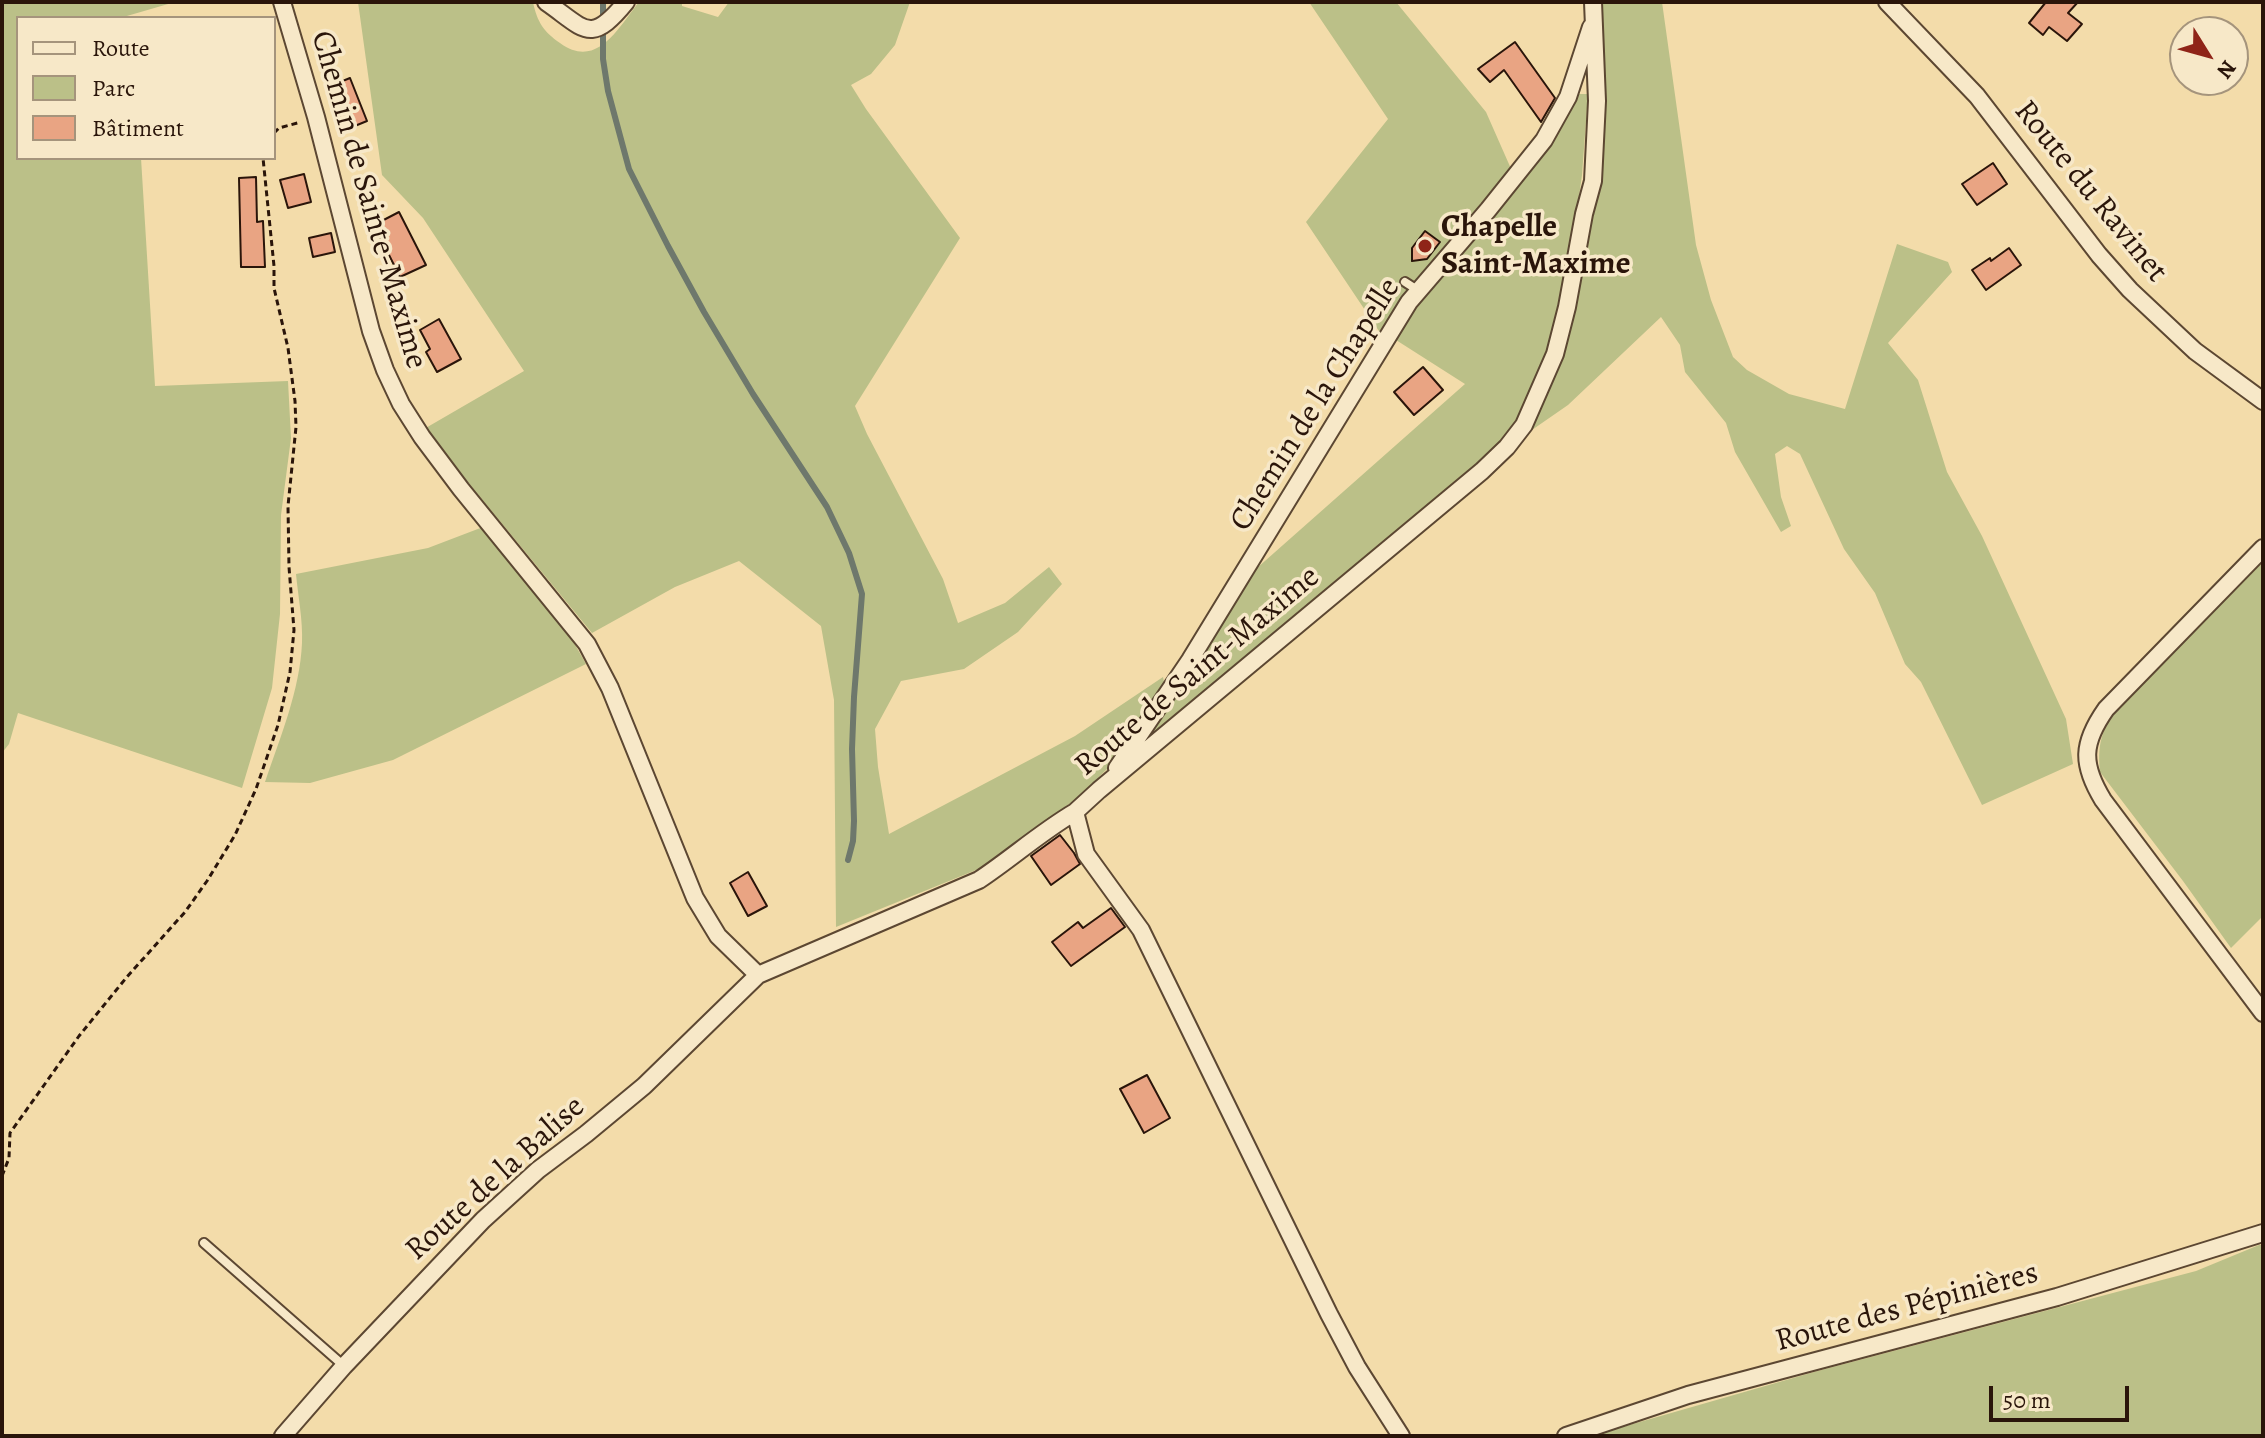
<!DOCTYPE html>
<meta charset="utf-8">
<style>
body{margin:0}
#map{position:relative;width:2265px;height:1438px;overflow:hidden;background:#f3dcaa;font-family:Alegreya,serif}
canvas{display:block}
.frame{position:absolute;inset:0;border:4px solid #2a150a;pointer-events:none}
.legend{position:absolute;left:16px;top:16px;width:260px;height:144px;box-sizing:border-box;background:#f7e8c8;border:2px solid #a5947c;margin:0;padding:10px 14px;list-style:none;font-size:24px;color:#2a150a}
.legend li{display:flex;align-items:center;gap:16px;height:40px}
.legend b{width:40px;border:2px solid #a5947c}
.north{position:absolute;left:2169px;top:16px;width:80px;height:80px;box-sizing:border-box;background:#f7e8c8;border:2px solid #a5947c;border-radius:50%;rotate:127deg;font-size:22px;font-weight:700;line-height:32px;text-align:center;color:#2a150a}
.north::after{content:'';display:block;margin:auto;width:28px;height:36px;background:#8f2418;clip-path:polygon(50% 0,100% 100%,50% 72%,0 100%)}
.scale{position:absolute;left:1989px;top:1386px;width:140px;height:36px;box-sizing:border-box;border:4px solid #2a150a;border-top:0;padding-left:10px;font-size:24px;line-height:28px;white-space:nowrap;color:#2a150a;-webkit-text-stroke:6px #f7e8c8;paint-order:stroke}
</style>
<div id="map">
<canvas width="2265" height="1438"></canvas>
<div class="frame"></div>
<ul class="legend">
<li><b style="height:10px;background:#f7e8c8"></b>Route</li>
<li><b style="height:22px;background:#bbc088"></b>Parc</li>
<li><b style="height:22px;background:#e9a483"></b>Bâtiment</li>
</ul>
<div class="north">N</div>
<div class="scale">50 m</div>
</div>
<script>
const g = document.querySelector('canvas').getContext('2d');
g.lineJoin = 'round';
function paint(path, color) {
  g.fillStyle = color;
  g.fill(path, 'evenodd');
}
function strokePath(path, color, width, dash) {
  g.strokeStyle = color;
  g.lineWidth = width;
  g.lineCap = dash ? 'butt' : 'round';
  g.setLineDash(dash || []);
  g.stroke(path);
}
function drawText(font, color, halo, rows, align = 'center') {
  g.font = font + ' Alegreya,serif';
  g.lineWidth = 7;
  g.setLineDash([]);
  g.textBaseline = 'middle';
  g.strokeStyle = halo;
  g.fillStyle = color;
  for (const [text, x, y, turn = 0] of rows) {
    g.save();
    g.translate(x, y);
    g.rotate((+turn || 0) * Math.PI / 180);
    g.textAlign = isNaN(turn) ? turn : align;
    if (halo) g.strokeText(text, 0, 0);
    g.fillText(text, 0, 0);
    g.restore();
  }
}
paint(new Path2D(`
 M2 2H175L120 18H18V158H141L155 386 288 381 291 438 281 515 280 614 272 688 242 788 18 713 9 744 2 753Z
 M358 2H533C537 22 544 32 560 43 597 70 618 28 639 2H682V6L718 17 729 2H910L895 45 871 74 851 85 866 109 960 238 855 406 867 434 943 579 958 623 1005 603 1049 567 1062 584 1018 632 964 669 901 681 875 729 878 767 889 834 1075 736 1163 677 1165 686 1108 768 1079 797 981 868 836 927 834 700 821 626 739 561 675 587 592 633 424 429 524 371 423 218 382 175Z
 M1309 2H1396L1486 112 1512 171 1381 334 1306 222 1388 119Z
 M1598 2H1662L1696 245 1711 300 1733 357 1747 370 1789 394 1845 409 1897 244 1948 262 1952 272 1888 343 1918 380 1947 472 1982 536 2066 719 2073 764 1982 805 1921 682 1905 664 1875 593 1844 549 1800 454 1787 446 1775 454 1781 497 1791 526 1781 532 1735 452 1726 423 1685 372 1680 345 1661 317 1568 405 1529 432 1562 350 1598 179 1604 80Z
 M1578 94H1588L1582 175 1576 218 1545 366 1521 419 1476 470 1131 757 1257 568 1465 384 1396 340 1425 292 1525 177 1556 134Z
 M483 527 573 641 586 664 393 760 310 783 265 782C280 738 300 690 302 643 303 620 298 596 296 574L428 548Z
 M2263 562V916L2231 948 2183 881 2100 772C2097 739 2103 727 2123 702Z
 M2259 1245H2263V1436H1591L1814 1372 2196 1271Z`), '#bbc088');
strokePath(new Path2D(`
 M603 2V59L608 91 629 169 668 246 704 312 753 394 827 507 849 553 862 594 854 697 852 749 854 821 853 841 848 860`), '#6e786c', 6);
const building = new Path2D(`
 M2046 2H2078L2068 13 2082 24 2067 41 2049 27 2043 35 2029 23Z
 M1515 42 1555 98 1541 122 1504 70 1490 82 1478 69Z
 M350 78 367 121 345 130 328 87Z
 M1993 163 2007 184 1977 205 1962 184Z
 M304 174 311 202 288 208 280 180Z
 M256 177 257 222 263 221 265 267H241L239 178Z
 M399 212 426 265 400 277 374 225Z
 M1425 231 1440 242 1427 259 1412 261V248Z
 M331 233 335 252 313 257 309 238Z
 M2009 248 2021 265 1986 290 1972 270 1990 258 1991 261Z
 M439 319 461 359 437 372 426 352 430 349 420 330Z
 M1423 367 1443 390 1414 415 1394 392Z
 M1060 835 1074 853 1080 864 1051 885 1031 856Z
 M748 872 767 906 748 916 730 883Z
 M1111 908 1125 927 1071 966 1052 942 1078 922 1083 928Z
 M1147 1075 1170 1118 1144 1133 1120 1089Z`);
paint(building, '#e9a483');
strokePath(building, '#2a150a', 2);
const lane = new Path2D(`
 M1405 282 1419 291
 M204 1243 344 1366`);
const street = new Path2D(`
 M282 2 316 117 371 331 385 370 401 404 422 437 461 489 587 644 610 688 695 898 718 936 758 975
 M546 2C585 29 590 46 626 2
 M1887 2 1977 96 2099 255 2130 290 2195 351 2263 401
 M2263 548 2106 709C2082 743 2081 764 2103 800L2263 1013
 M1117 768 1190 660 1409 302 1488 210 1544 140 1568 97 1591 27
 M283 1436 344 1366 483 1220 538 1170 586 1134 644 1086 758 975 979 880C1012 858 1041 832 1075 812
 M1401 1436 1357 1367 1329 1314 1141 930 1086 854 1075 812 1099 790 1482 471 1507 447 1524 425 1555 354 1567 307 1584 214 1593 181 1597 101 1593 2
 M1566 1436 1688 1395 2057 1297 2263 1233`);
strokePath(lane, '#5c4732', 12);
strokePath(street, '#5c4732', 20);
strokePath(new Path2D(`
 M274 133 279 128 301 122
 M2 1176 9 1158 10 1133 79 1036 126 978 185 912 207 881 235 835 256 789 278 725 290 672 294 630 289 567 288 506 296 427 295 401 288 348 274 288V266L263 158`), '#2a150a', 3, [6, 4]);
strokePath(lane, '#f7e8c8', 8);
strokePath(street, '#f7e8c8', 16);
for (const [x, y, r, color] of [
 [1425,246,8,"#8f2418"]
]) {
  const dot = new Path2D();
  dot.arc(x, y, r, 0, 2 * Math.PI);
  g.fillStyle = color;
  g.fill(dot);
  strokePath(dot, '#f7e8c8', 3);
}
drawText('32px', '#2a150a', '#f7e8c8', [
 ["Route du Ravinet",2090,192,51],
 ["Chemin de Sainte-Maxime",368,200,74],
 ["Chemin de la Chapelle",1316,405,-58],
 ["Route de Saint-Maxime",1198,672,-40],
 ["Route de la Balise",496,1179,-42],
 ["Route des Pépinières",1907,1308,-15]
]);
drawText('bold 32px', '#2a150a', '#f7e8c8', [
 ["Chapelle",1441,228],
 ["Saint-Maxime",1441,265]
], 'left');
</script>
